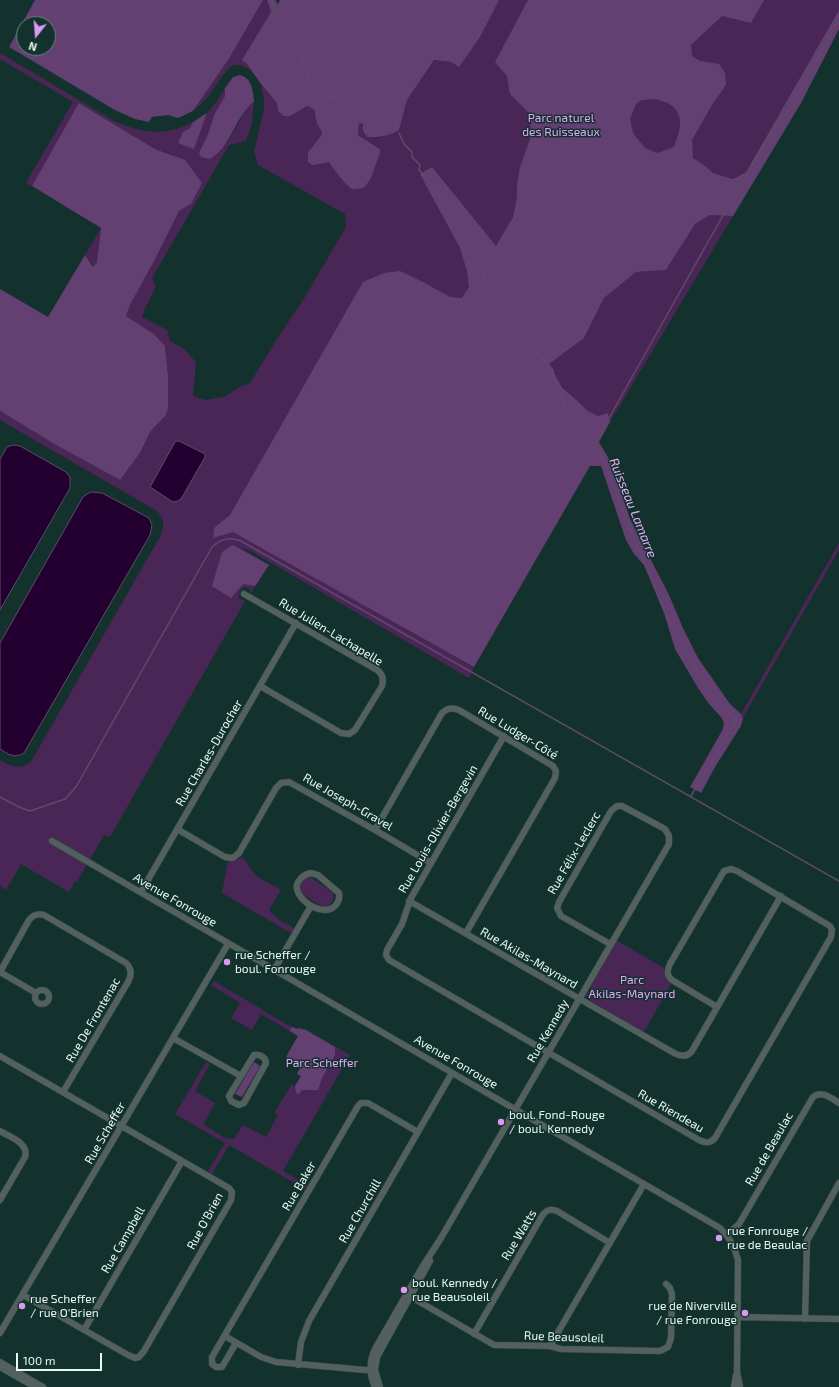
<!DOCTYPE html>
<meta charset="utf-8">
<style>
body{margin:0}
#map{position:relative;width:839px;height:1387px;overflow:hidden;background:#13322d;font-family:"Exo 2",sans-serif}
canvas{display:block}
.north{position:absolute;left:16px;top:16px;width:40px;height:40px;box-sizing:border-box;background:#13322d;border:1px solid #68827d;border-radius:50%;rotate:197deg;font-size:11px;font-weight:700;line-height:16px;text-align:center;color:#e8f9f5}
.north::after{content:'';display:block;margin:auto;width:14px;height:18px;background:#dc99f4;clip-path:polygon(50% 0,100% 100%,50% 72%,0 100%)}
.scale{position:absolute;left:16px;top:1353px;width:86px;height:18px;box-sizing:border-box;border:2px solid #e8f9f5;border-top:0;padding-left:5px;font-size:12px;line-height:14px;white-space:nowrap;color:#e8f9f5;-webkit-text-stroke:3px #13322d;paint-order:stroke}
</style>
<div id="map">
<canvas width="839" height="1387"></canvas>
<div class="north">N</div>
<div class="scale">100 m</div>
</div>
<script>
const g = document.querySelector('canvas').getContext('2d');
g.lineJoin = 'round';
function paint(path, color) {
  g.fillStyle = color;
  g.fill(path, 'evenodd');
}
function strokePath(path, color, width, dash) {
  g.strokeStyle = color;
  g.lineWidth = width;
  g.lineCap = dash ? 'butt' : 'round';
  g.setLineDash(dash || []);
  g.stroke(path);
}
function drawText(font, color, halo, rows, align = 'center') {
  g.font = font + ' "Exo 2",sans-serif';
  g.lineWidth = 3;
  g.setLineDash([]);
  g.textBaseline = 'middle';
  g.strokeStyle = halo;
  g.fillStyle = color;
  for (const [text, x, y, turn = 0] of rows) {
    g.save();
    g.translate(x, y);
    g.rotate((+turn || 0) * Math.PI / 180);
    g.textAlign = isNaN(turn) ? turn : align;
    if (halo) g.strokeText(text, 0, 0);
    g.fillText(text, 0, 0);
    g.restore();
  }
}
paint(new Path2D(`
 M263 0H267L271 12 243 60 247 64 254 74C249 69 240 62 232 66 223 71 214 90 207 98 203 103 198 107 193 111L230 57Z
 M494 0H839V10L746 172 733 179 713 173 704 165 692 158 691 142 570 348 584 338 604 298 636 272 666 270 695 224 710 215 733 216 610 422 608 413 598 416C580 406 565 392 554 374L404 628 474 667 469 678 249 550 239 547 269 565 251 593 250 589 245 587C241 588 238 594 239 599L245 601 110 837 104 835 77 882 75 881 69 892 21 864 6 890 0 886V760C12 767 21 771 32 760L161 535C165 525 164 518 157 511L0 420V411L56 445 120 480 140 453 150 432 166 415 168 408V375L165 346 154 334 126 316 130 305 154 261 179 211 191 204 173 155 155 149 80 103 32 186 26 183 73 102 0 59V53L114 121C141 133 166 137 193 122L190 128 194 149 207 113 217 101 225 88V96L214 115 208 134 199 153 228 142 245 111 254 101 252 123 246 141 229 145 152 278 156 286 144 311 142 317 167 330 170 341 183 348 196 362 193 396 205 400 224 397 238 388 250 383 277 339 305 297 346 227 345 214 258 165 254 152 264 109V100L261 84 277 103 278 111 290 116 303 107 308 106 314 109 317 124 322 132 321 136 308 152V162L312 165H319L329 162C334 173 344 179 351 188L365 187 371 178 381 150 358 135 359 123 363 124V131L367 137 377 138 399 130 407 100 434 60 451 62 456 65Z
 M101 228 97 262 94 267 85 255Z
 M839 543V550L743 718 741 714Z
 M241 857 244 859 256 876 281 890 269 910 279 920 294 928 291 933 222 893 228 861H235Z
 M306 877H310L332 892 334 898 330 905C328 906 327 907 324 907 320 906 316 903 313 901 302 893 293 888 306 877Z
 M616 940 664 968 665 977 671 984 644 1032 591 1001 586 996Z
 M214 981 288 1025 297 1029 298 1028 306 1030 350 1055 283 1171 307 1185 305 1189 229 1145 212 1174 208 1171 225 1143 175 1114 206 1062 210 1064 195 1091 215 1103 203 1124 225 1138 234 1139 243 1125 266 1137 278 1115 274 1113 292 1084 295 1086 301 1077 297 1074 301 1066 286 1057 298 1036 261 1014 252 1030 231 1018 240 1003 211 985Z`), '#4a2657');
paint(new Path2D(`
 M35 0H263L230 57 193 111 178 118 168 115 152 117 149 122 135 119 115 110 9 47ZM24 24H48V48H24Z
 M267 0H275L278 4 280 0H499L480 37 459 67 451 62 434 60 407 100 399 130C389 136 379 138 367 137L363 131V124L359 123 358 135 381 150 371 178 365 187C361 188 356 190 352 189 348 187 331 167 329 162 323 163 319 165 312 165L308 162V152L321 136 322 132 317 124 314 109 307 106 290 116H284L278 111 277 103 261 84 247 64 242 60 271 12Z
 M528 0H764L751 23 722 16 691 45 692 56 700 61 719 64 725 73 726 85 712 105 692 140 693 158 704 165 713 173 733 179 746 172 839 10V29L801 103 733 216 710 215 695 224 666 270 636 272 604 298 584 338 549 364 562 387 587 410 598 416 608 413 610 422 599 442 613 466 630 519 669 595 683 628 698 658 730 704 741 714 743 718 741 726 715 767 701 793 690 787 723 729 724 723 721 717 709 704 698 688 675 649 664 613 644 565 634 554 626 540 601 466H590L474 667 233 532 213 538 214 528 230 515 363 282 384 273 400 271 423 282 450 297 462 298 469 287 467 271 460 248 420 174 432 167 496 246 513 217 517 197V184L520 167 530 139 531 115 510 94 507 76 495 62ZM656 99C660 101 667 102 671 105 686 116 679 133 674 147L657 153 645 148 633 133 630 119 636 104 641 100Z
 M240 75C252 78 253 91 254 101 251 104 248 107 245 111 232 128 230 146 210 159L201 157 199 153 208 134 214 115 225 96V88L233 77Z
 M79 103 155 149 185 160 202 183 191 204 179 211 154 261 130 305 126 316 154 334 165 346 168 375V408L166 415 150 432 140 453 120 480 56 445 0 411V289L48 317 85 255 93 267 97 262 101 228 32 186Z
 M207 113 194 149 178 143 183 132 190 128 193 122Z
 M233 545 269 565 255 586 243 584 231 598 212 586 222 552Z
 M292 1027 297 1029 298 1028 306 1030 335 1047V1055L322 1078 318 1090H302L299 1094 296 1093 295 1086 301 1076 297 1074 301 1066 286 1057 298 1036 290 1031Z
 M254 1062 260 1066 242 1097 235 1094Z`), '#643f72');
const water = new Path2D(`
 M179 441 205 454V457L181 499 178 501 173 502 150 487 175 442Z
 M14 445 20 446 66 472 70 477V488L0 610V459L7 447Z
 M91 492 102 493 149 518 152 525 150 535 24 753C14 759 8 754 0 749V643L83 497Z`);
paint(water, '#23002f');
strokePath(water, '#5e4b6a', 1);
strokePath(new Path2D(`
 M272 0C274 8 278 13 282 20 289 34 295 48 303 61L304 64 302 67 307 72 310 81 315 88 329 97 346 101 393 119 396 122 397 130
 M399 133 404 144 412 152V157L420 165 419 170 451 208 460 227 467 236 473 255 481 267 485 279 494 295 500 300 533 348 553 370 552 374 567 413 575 424 594 444 604 460 628 524 668 619 690 661 708 689 736 721 691 796
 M595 443 731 201 774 128 793 106 794 101 839 20
 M0 797 19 807 30 811 65 799 76 787 212 547C222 538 230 537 241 541L839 881`), '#5e4b6a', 1.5);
const minor = new Path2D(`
 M244 594 377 670C383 674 384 679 382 686L355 730 349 734 341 733 260 686
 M504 736 411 898 402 924 387 950 386 955 389 960 699 1140C705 1143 710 1144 715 1138L831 937 832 930 830 926 737 871 731 869 724 871 670 964C667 970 666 975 672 980L717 1007
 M177 829 225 857 233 858 239 853 276 788 281 783 289 782 375 830 431 863
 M375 830 442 713C447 708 452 707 459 710L553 766 556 771 555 778 466 933
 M52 841 720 1228C730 1237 735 1248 738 1260L737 1372 740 1387
 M311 873 318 875 339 893C340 898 339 901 336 905 324 920 290 897 298 882 301 877 305 874 311 873Z
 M141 892 296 623
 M409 901 674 1053C681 1057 687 1057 692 1051L781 896
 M274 970 311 906
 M0 972 29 920C33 915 38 913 44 915L126 963C132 969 132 975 128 982L63 1092
 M0 972 36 993
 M35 997a7 7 0 1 1 14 0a7 7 0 1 1-14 0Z
 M173 1038 241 1076
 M254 1055C259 1054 266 1057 266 1063L244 1103 239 1105 231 1101 229 1096Z
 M0 1056 229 1188 232 1192 231 1200 144 1351 139 1357 135 1358 128 1355 23 1295
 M0 1131C10 1137 29 1143 25 1157L0 1200
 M727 1235 739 1224 813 1097C822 1090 831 1098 839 1103
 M406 1294 494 1345 550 1346 561 1349 660 1351 668 1347 671 1338 672 1294 670 1288 666 1284
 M738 1317 839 1319
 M805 1319 807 1241 839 1183
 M84 1330 182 1161
 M0 1333 228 944
 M474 1334 542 1216C546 1210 550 1208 557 1211L610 1243
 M225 1336 261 1357 276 1362 365 1370H374
 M236 1343 222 1367H216L212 1364V1357L358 1106 361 1103H368L418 1132
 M550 1346 644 1184
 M0 1362 43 1387
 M298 1365 301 1342 309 1321 452 1073
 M0 1367 35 1387
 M375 1387C369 1374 369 1362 375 1349L421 1269 441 1238 669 844V836L665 829 622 806H617L611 811 559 902 557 908 561 916 610 944
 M380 1387 375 1370 377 1357 430 1261
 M734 1387 736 1375`);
strokePath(minor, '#314e49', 7);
strokePath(minor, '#53605d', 6);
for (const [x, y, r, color] of [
 [227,962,4,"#dc99f4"],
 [501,1122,4,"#dc99f4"],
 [719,1238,4,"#dc99f4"],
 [404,1290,4,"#dc99f4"],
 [22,1306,4,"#dc99f4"],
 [745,1313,4,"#dc99f4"]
]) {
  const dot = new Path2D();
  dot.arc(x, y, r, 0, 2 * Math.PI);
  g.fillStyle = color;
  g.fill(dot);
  strokePath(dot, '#13322d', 1.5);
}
drawText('12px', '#e0a8f5', '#13322d', [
 ["Parc naturel",561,118],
 ["des Ruisseaux",561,132],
 ["Parc",632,980],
 ["Akilas-Maynard",632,994],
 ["Parc Scheffer",322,1063]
]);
drawText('12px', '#e8f9f5', '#13322d', [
 ["Rue Julien-Lachapelle",331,632,31],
 ["Rue Ludger-Côté",518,733,31],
 ["Rue Charles-Durocher",209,753,-60],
 ["Rue Joseph-Gravel",348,802,30],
 ["Rue Louis-Olivier-Bergevin",438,829,-60],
 ["Rue Félix-Leclerc",574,853,-60],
 ["Avenue Fonrouge",175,900,30],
 ["Rue Akilas-Maynard",529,958,30],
 ["Rue De Frontenac",93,1020,-60],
 ["Rue Kennedy",548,1031,-60],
 ["Avenue Fonrouge",456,1062,30],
 ["Rue Riendeau",671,1111,30],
 ["Rue Scheffer",105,1133,-60],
 ["Rue de Beaulac",769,1149,-60],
 ["Rue Baker",299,1186,-60],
 ["Rue Churchill",360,1211,-60],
 ["Rue O'Brien",205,1221,-62],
 ["Rue Watts",519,1235,-59],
 ["Rue Campbell",123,1240,-60],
 ["Rue Beausoleil",564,1337,2]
]);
drawText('12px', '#e8f9f5', '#13322d', [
 ["rue Scheffer /",235,955],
 ["boul. Fonrouge",235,969],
 ["boul. Fond-Rouge",509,1115],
 ["/ boul. Kennedy",509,1129],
 ["rue Fonrouge /",727,1231],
 ["rue de Beaulac",727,1245],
 ["boul. Kennedy /",412,1283],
 ["rue Beausoleil",412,1297],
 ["rue Scheffer",30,1299],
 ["/ rue O'Brien",30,1313],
 ["rue de Niverville",737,1306,"right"],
 ["/ rue Fonrouge",737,1320,"right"]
], 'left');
drawText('italic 13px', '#e3abf9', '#13322d', [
 ["Ruisseau Lamarre",633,508,68]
]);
</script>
